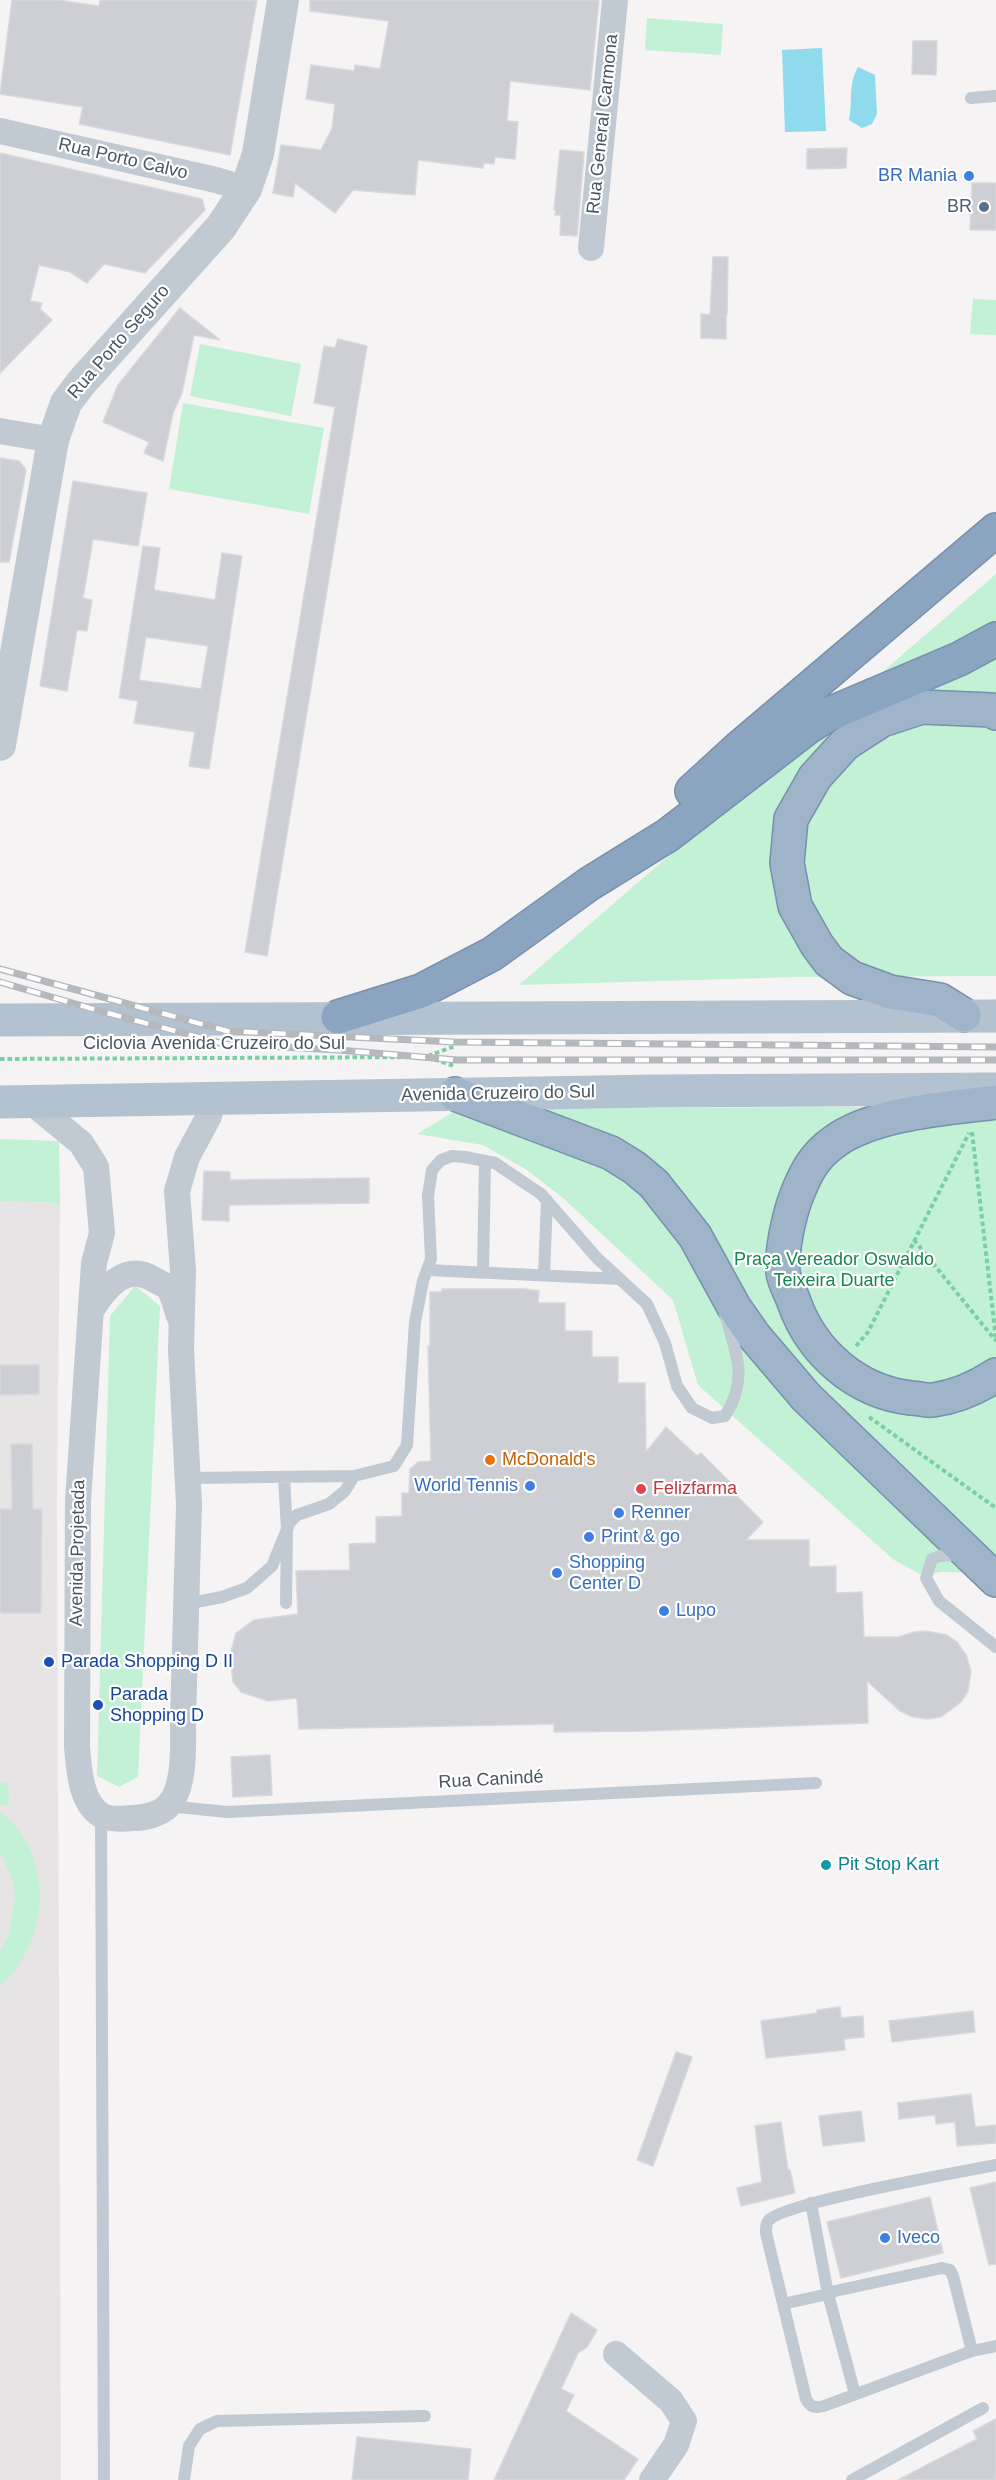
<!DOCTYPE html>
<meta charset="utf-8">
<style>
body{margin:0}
canvas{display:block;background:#f5f3f3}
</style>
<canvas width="996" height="2480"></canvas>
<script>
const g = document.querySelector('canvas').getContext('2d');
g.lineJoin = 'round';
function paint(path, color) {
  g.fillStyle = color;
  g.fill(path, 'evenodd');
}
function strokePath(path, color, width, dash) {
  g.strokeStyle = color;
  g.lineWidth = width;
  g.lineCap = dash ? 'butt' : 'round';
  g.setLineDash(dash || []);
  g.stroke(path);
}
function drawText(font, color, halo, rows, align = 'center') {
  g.font = font + ' Helvetica,sans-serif';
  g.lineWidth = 4.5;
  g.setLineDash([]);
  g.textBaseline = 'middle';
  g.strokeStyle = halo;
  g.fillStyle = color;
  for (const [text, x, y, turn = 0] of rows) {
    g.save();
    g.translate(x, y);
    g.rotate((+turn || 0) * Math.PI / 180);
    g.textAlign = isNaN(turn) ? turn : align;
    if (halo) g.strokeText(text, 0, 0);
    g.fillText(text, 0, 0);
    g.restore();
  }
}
paint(new Path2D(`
 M0 1201 60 1203 57 1505 61 2480H0Z`), '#e6e4e5');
paint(new Path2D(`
 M647 18 723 24 721 55 645 50Z
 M973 299 996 300V335L970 334Z
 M200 344 301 364 291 416 190 396Z
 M183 403 324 428 309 514 169 489Z
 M996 574V976L800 977 519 985Z
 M844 1107 996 1110V1573L941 1572 922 1575 894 1560 698 1385 673 1300 563 1198 527 1170 483 1145 417 1134 458 1109Z
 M0 1139 59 1141 60 1203 0 1201Z
 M135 1286 160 1306 138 1777 119 1787 97 1776 110 1316Z
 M8 1782 9 1805H0V1783Z
 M0 1812C56 1854 50 1943 0 1986V1951L9 1934 15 1899 13 1881 0 1851Z`), '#c3f1d5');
paint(new Path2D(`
 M822 48 826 131 785 132 782 50Z
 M858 67 875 75 877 114 872 124 862 128 849 120C853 101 848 84 858 67Z`), '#90daee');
const building = new Path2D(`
 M12 0H58L99 6 100 0H257L230 155 79 124 83 107 0 94Z
 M310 0H599L590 90 510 81 507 121 518 122 515 159 495 157 494 164 484 163 483 168 418 160 415 195 353 190 335 213 295 183 293 197 273 193 281 145 321 150 332 129 335 104 306 99 311 65 354 71 355 65 380 69 389 21 310 11Z
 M913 41H937L936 75 912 74Z
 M847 148 846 168 807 169V149Z
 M560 150 584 152 577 236 560 235 561 215H555L556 210H554Z
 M0 153 202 199 205 210 145 273 104 264 87 283 70 272 39 265 30 301 42 303 40 309 52 320 0 373Z
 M972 183H996V230H970Z
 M713 257H728L727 315H724H726V339L701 338V314L710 315Z
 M180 308 220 340 194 335 182 393 173 413 163 461 144 453 149 442 103 422 118 385Z
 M338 339 367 346 267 956 245 952 335 407 314 403 324 346 335 348Z
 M0 458 19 461 26 470 9 562H0Z
 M73 481 147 493 138 546 93 539 83 598 92 600 87 631 77 630 67 691 40 686Z
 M143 546 160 548 154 590 215 600 222 553 242 556 209 769 189 766 195 732 134 723 138 701 119 698ZM146 637 208 646 201 689 139 680Z
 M204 1171 230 1172V1180L369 1178V1203L229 1205V1221L202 1220Z
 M442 1289H525L539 1291 538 1303H565V1331H592V1357H618V1383H645L646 1452 666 1427 697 1456 701 1453 736 1488 733 1492 763 1522 746 1540H809V1567L836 1566V1593L862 1592 864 1637H898L914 1632 926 1631 947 1635 957 1642 966 1655 971 1671 968 1691 961 1702 941 1717 927 1719 913 1717 900 1711 867 1681 868 1723 647 1731 554 1732V1724L299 1729 297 1698 268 1701 241 1692 233 1682 230 1655 236 1633 254 1620 298 1614 296 1571 350 1570 349 1544 376 1543V1517L402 1516V1493H409L410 1469 418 1462 431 1461 428 1346H430V1292H442Z
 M0 1365H39V1394L0 1395Z
 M11 1444H32L33 1509H42L41 1613H0V1509H12Z
 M270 1755 272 1795 233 1797 231 1757Z
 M840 2007 841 2018 863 2016 864 2037 844 2039 845 2050 766 2058 761 2021 817 2013V2010Z
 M973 2011 975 2032 892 2042 889 2021Z
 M676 2052 692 2057 653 2166 637 2160Z
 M971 2094 975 2125 976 2127 996 2125V2143L957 2146 955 2122 936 2124 935 2115 899 2119 898 2103Z
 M861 2111 865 2141 823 2146 819 2116Z
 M781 2122 788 2170H790L795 2193 741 2206 737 2188 762 2182 755 2126Z
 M996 2182V2264L989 2265 970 2188Z
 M930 2197 943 2253 841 2278 827 2222Z
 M571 2313 597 2330 587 2347 578 2353 561 2389 574 2395 566 2411 638 2459 624 2480H494Z
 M996 2419V2480H898L977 2439 973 2431Z
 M357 2437 471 2449 468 2480H352Z`);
paint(building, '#cdcfd5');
strokePath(building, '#d7d9de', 1.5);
const trunk = new Path2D(`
 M964 1015 940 1000 890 992 852 978 829 961 817 945 795 906 787 863 791 819 815 777 845 744 882 720 922 707 992 710 996 713
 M455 1094 611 1153 635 1168 654 1184 695 1236 734 1307 755 1337 806 1397 996 1580
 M996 1102C948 1108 873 1113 834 1142 813 1157 805 1174 796 1197 789 1216 781 1252 783 1272 784 1282 791 1293 794 1302 812 1353 857 1392 911 1398 918 1398 926 1401 933 1400 955 1397 978 1387 996 1375`);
const motorway = new Path2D(`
 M692 791 739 748 996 530
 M338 1017 421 991 492 954 589 884 668 835 808 727 827 715 959 659 996 639`);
strokePath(trunk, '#7690ad', 36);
strokePath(motorway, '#7690ad', 36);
strokePath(new Path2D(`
 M428 1056 455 1046
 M0 1059 427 1057 454 1066
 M972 1132 996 1339
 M914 1240 996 1341
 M856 1346 868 1332 969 1133
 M869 1417 996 1508`), '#7ad0a6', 4, [4.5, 3]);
strokePath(new Path2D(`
 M971 98 996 96
 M427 1270 620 1279
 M483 1273 485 1161
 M544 1275 547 1200
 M284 1477 287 1530 286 1603
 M188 1478 354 1476
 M961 1554 940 1556 932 1559 926 1578 939 1601 996 1647
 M186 1604 222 1597 247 1588 272 1566 290 1522 297 1515 329 1504 345 1491 354 1476 394 1466 407 1445 415 1322 423 1281 431 1259 428 1196 432 1170 441 1160 452 1156 465 1157 495 1163 541 1194 597 1258 647 1304 665 1343 677 1386 692 1408 712 1418 725 1416C749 1379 736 1354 725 1314
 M168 1806 227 1812 816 1783
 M101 1815 104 2480
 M996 2165C961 2172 786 2202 769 2220 766 2223 766 2228 766 2233L806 2399C811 2408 815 2408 824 2406L972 2351 996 2346
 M783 2304 828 2294 811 2203
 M855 2394 828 2294 835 2291 942 2268 950 2270 953 2276 972 2351
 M184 2480 189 2446 200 2429 217 2421 425 2416
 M852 2480 983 2408`), '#c1cad2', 12);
strokePath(new Path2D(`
 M0 131 216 180 246 189
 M591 248 615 0
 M0 431 53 440
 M30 1101 81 1143 96 1167 102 1233 94 1263 78 1501 77 1747C79 1768 80 1802 101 1815 110 1820 124 1819 133 1818 145 1818 160 1814 168 1806 186 1787 183 1744 183 1720L189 1504 181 1350 183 1270 177 1191 187 1157 209 1116 214 1098
 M91 1311C104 1289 125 1262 153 1279 158 1282 166 1285 169 1289 174 1296 176 1308 179 1316
 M616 2354 671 2401 684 2421 676 2445 652 2480`), '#c1cad2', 26);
strokePath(new Path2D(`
 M0 745 53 440 66 403 81 383 221 227 246 189 258 154 283 0`), '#c1cad2', 32);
strokePath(new Path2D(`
 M0 1020 996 1016
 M0 1102 656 1091 996 1089`), '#b3c2d1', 33);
strokePath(trunk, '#9fb4c9', 33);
strokePath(motorway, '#8ba5c1', 33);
const rail = new Path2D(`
 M0 969 227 1031 454 1042 996 1047
 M0 982 100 1011 224 1044 339 1050 457 1060H996`);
strokePath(rail, '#b5b8bd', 7);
strokePath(rail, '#fff', 4.5, [14]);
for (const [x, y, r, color] of [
 [969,176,6,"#3f7fe0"],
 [984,207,6,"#5c6f8a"],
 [490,1460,6,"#e8710a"],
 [530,1486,6,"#3f7fe0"],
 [641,1489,6,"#e0444e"],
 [619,1513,6,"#3f7fe0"],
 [589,1537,6,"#3f7fe0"],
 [557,1573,6,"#3f7fe0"],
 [664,1611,6,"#3f7fe0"],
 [49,1662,6,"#1a4fb4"],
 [98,1705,6,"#1a4fb4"],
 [826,1865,6,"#0f9aa8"],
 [885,2238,6,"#3f7fe0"]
]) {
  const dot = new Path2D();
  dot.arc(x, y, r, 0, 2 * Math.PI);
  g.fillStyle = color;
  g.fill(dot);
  strokePath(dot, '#fff', 2);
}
drawText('18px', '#4a5661', '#fff', [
 ["Rua General Carmona",603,124,-84],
 ["Rua Porto Calvo",123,159,13],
 ["Rua Porto Seguro",119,342,-49],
 ["Ciclovia Avenida Cruzeiro do Sul",214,1044],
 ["Avenida Cruzeiro do Sul",498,1094,-1],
 ["Avenida Projetada",78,1553,-89],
 ["Rua Canindé",491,1780,-3]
]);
drawText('18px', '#366cbe', '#fff', [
 ["BR Mania",957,176,"right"],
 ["World Tennis",518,1486,"right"],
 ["Renner",631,1513],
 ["Print & go",601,1537],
 ["Shopping",569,1563],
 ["Center D",569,1584],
 ["Lupo",676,1611],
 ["Iveco",897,2238]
], 'left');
drawText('18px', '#4e5e75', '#fff', [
 ["BR",972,207]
], 'right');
drawText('18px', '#17864f', '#fff', [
 ["Praça Vereador Oswaldo",834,1260],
 ["Teixeira Duarte",834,1281]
]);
drawText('18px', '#c56008', '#fff', [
 ["McDonald's",502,1460]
], 'left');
drawText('18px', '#be3a42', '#fff', [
 ["Felizfarma",653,1489]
], 'left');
drawText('18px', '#164399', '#fff', [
 ["Parada Shopping D II",61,1662],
 ["Parada",110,1695],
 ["Shopping D",110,1716]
], 'left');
drawText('18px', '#0d838f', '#fff', [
 ["Pit Stop Kart",838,1865]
], 'left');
</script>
